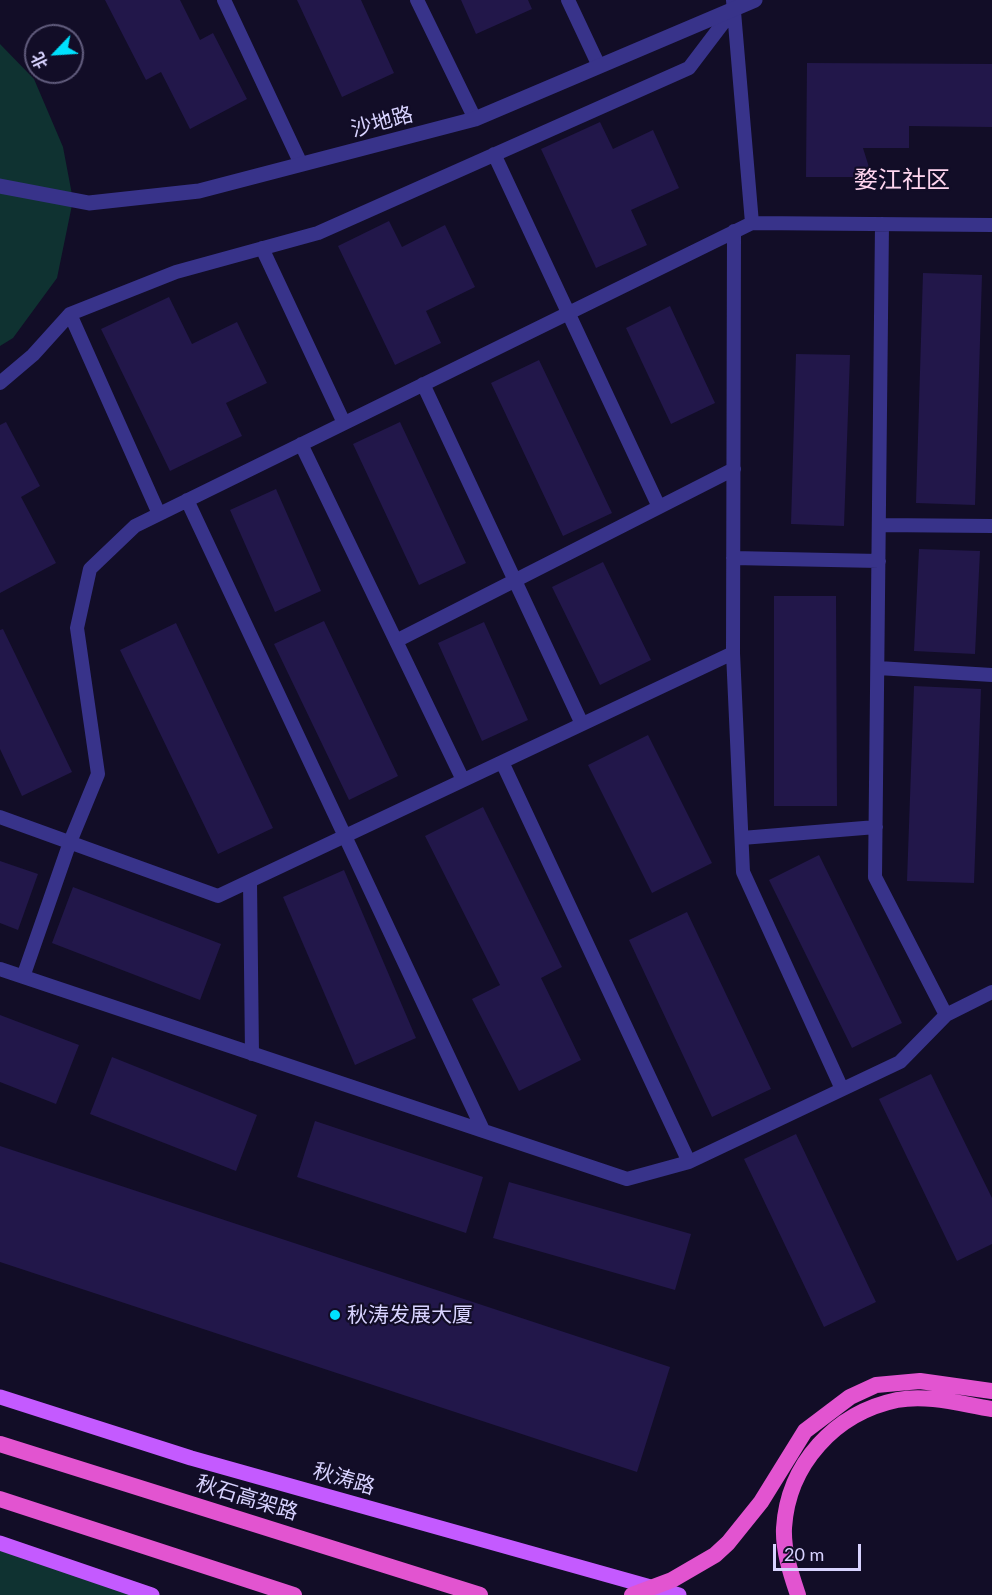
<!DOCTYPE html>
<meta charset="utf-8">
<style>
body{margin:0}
#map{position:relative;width:992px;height:1595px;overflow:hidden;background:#120d27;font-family:Lato,"Noto Sans SC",sans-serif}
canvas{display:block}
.north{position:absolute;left:24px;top:24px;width:60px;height:60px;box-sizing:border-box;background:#120d27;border:2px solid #615c7d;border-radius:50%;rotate:245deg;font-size:16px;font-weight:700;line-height:24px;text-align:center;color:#d8d3ff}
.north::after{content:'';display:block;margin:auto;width:21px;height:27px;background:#00e1fe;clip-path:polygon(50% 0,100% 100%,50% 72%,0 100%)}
.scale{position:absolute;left:773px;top:1544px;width:88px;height:27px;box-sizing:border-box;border:3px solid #d8d3ff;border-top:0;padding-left:8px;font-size:18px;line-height:21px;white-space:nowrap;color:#d8d3ff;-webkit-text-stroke:4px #120d27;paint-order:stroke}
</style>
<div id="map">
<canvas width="992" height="1595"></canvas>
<div class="north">北</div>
<div class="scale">20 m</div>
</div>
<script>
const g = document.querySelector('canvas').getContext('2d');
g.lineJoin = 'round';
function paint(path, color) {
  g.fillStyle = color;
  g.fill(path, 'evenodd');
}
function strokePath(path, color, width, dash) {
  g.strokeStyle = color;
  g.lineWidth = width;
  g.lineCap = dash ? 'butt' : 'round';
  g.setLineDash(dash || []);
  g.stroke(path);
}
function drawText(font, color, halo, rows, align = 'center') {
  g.font = font + ' Lato,"Noto Sans SC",sans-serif';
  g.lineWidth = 4.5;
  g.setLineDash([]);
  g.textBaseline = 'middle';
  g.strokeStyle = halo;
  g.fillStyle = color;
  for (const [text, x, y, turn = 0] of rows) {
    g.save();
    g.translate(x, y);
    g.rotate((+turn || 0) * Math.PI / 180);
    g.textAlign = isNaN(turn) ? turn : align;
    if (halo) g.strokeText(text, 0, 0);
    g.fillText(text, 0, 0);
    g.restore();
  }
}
paint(new Path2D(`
 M0 44 34 79 63 147 73 200 57 278 13 338 0 346Z
 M0 1545 155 1595H0Z`), '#0f3231');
paint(new Path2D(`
 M105 0H180L200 40 213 33 247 99 190 129 161 72 146 80Z
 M297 0H361L394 73 342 97Z
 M461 0H528L532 9 476 34Z
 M807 63 992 64V127L909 126V148H863L872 177H806Z
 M600 122 613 149 653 130 679 188 631 210 647 245 596 268 541 149Z
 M389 221 402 247 445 225 475 287 426 311 441 343 395 365 338 246Z
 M923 273 982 275 975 505 916 503Z
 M169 297 192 344 237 322 267 383 226 403 242 436 170 471 101 329Z
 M670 306 715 403 671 424 626 328Z
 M796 354 850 355 844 526 791 524Z
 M539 360 612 513 563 536 491 383Z
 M6 422 40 486 21 497 56 563 0 593V425Z
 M400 422 466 563 419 585 353 444Z
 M276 489 321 591 275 612 230 510Z
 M919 549 980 551 975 654 914 651Z
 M603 562 651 660 600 685 552 587Z
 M774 596H836L837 806H774Z
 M324 621 398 776 349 800 274 644Z
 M484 622 528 720 482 741 438 643Z
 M176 623 273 828 218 854 120 650Z
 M3 629 72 772 22 796 0 749V630Z
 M914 686 981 689 974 883 907 881Z
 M648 735 712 863 652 893 588 765Z
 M483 807 562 967 541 978 581 1060 519 1091 472 999 500 985 425 836Z
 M819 855 902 1023 852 1048 769 880Z
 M0 861 38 874 18 930 0 923Z
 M344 870 416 1038 355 1065 283 897Z
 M73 887 221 944 200 1000 52 943Z
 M687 912 771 1089 712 1117 629 940Z
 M0 1015 79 1045 56 1104 0 1082Z
 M112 1057 257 1115 236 1171 90 1114Z
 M931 1074 992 1198V1244L957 1261 879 1099Z
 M315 1121 483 1177 466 1233 297 1177Z
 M796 1134 876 1302 824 1327 744 1159Z
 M0 1146 670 1367 637 1472 0 1262Z
 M509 1182 691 1234 675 1290 493 1238Z`), '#22174a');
strokePath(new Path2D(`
 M224 0 301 164
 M417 0 475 119
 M568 0 599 66
 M733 0 752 223
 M494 154 659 507
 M882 224 875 877 946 1015
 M734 231 733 653 743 872 842 1089
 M262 248 344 423
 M70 314 159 514
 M0 383 33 355 70 314 176 272 318 233 689 68 733 10
 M423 384 582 724
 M301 444 463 780
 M187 500 483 1130
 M879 525 992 526
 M733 558 879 561
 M396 641 734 469
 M878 668 992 675
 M502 762 689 1162
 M0 817 218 896 733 653
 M742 838 876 827
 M250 881 252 1054
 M0 969 627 1179 689 1162 900 1062 946 1015 992 992
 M23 977 70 842 98 774 77 628 90 569 135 526 752 223 992 225`), '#38338a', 14);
strokePath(new Path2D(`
 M0 186 89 203 199 191 475 119 755 0`), '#38338a', 15);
strokePath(new Path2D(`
 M0 1397 191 1458 679 1595
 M0 1543 152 1595`), '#c45aff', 15);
strokePath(new Path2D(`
 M0 1444 480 1595
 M0 1499 294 1595
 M632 1595 672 1580 715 1555 728 1543 761 1502 805 1431 850 1397 876 1385 920 1381 992 1391
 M798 1595C791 1574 783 1551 784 1528 788 1464 835 1413 897 1400 928 1394 961 1404 992 1409`), '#e254d0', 16);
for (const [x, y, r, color] of [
 [335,1315,6,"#00e1fe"]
]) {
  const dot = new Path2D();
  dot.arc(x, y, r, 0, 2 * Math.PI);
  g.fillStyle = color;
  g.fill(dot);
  strokePath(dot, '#120d27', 2);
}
drawText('21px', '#d8d3ff', '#120d27', [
 ["沙地路",382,122,-15],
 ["秋涛路",344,1479,16],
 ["秋石高架路",247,1498,17]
]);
drawText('21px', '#d8d3ff', '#120d27', [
 ["秋涛发展大厦",347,1315]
], 'left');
drawText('24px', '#ffd5ef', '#120d27', [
 ["婺江社区",902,180]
]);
</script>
